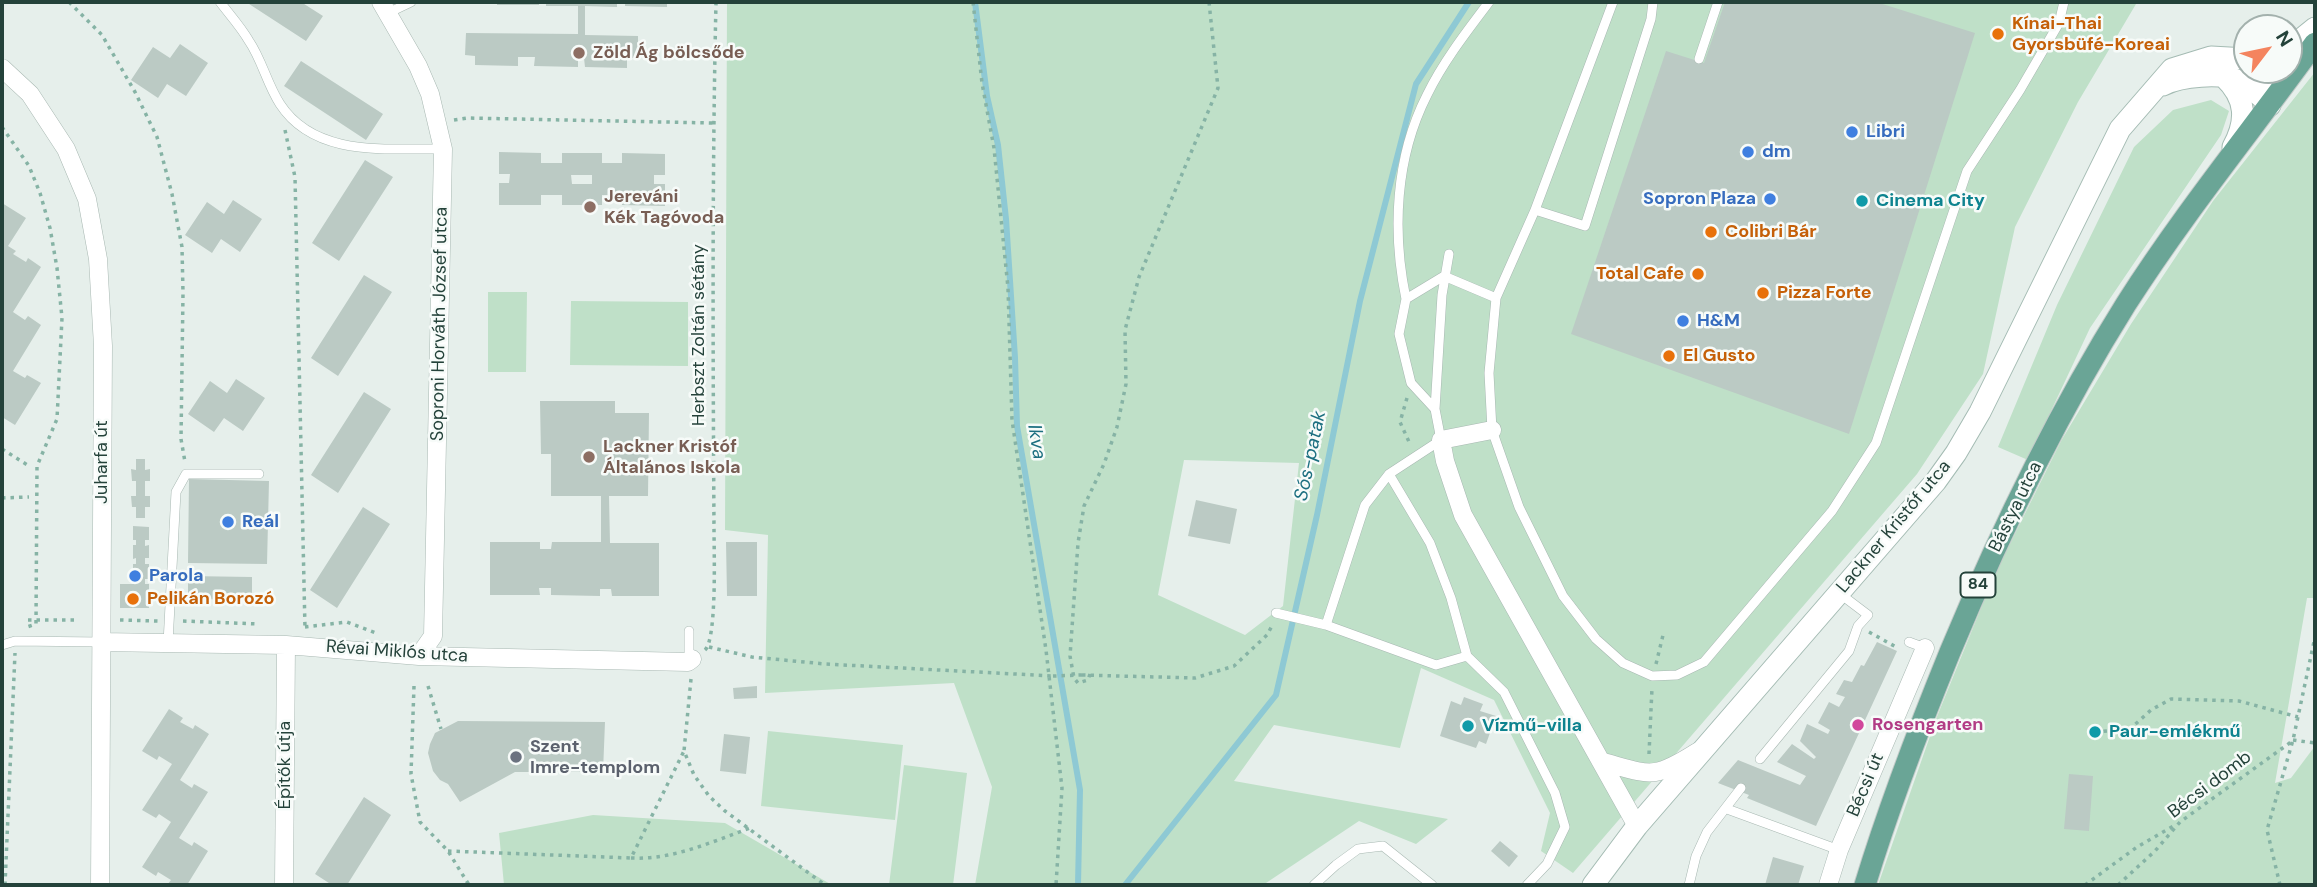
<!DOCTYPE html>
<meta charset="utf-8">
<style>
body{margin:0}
#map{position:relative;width:2317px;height:887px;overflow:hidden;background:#e6efeb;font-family:"DM Sans",sans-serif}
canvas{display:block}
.frame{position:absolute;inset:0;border:4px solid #24423a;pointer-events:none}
.north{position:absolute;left:2233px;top:14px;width:70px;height:70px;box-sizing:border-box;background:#f7fbf9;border:2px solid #a3b1ad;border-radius:50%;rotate:58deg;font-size:19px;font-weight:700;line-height:28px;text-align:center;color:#24423a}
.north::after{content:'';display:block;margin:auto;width:24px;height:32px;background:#f4845f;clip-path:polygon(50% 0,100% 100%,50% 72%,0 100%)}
</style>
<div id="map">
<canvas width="2317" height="887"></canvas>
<div class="frame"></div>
<div class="north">N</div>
</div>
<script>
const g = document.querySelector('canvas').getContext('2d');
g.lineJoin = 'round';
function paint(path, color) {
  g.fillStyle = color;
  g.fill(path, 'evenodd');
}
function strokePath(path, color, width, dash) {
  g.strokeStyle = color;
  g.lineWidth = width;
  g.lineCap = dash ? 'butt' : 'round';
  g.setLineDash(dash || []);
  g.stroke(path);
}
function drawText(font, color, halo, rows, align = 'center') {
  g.font = font + ' "DM Sans",sans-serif';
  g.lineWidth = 5;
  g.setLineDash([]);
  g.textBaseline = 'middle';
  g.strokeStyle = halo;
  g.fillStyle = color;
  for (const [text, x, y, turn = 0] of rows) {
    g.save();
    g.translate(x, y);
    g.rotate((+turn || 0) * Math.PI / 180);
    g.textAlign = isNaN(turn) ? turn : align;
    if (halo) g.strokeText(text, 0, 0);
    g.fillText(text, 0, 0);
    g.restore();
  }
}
paint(new Path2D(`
 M727 2H2153L2136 4 2078 102 2015 227 1983 374 1917 474 1573 873 1541 851 1550 813 1494 700 1421 668 1400 748 1274 725 1234 781 1448 819 1416 844 1359 821 1263 885H975L992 787 954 683 765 693 768 535 725 530ZM1184 460 1299 463 1283 606 1245 635 1158 595Z
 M2315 72V598H2307L2275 783 2291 778 2315 746V885H1878L1936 719 1994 576 2061 441 2131 324 2213 201Z
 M2211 100 2229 111 2221 135 2090 328 2028 460 1998 447 2057 305 2134 147 2173 110Z
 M488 292H527L526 372H488Z
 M571 301 688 302V366L570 365Z
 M768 731 903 745 895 820 761 806Z
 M904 765 967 773 953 885H889Z
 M593 815 725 823 832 885H504L499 833Z`), '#bfe0c8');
strokePath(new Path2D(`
 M975 2 987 96 998 145 1006 219 1015 358 1017 426 1080 790 1078 885
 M1125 885 1276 695 1317 515 1360 301 1416 84 1469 2`), '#8ec9d4', 6);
paint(new Path2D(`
 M246 2H301L323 16 306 41Z
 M497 2H539V5H497Z
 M546 2H617V7L585 6V35L638 36V58H627V68L585 67 584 58H578V67L534 66 535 57H518V66L475 65V56L465 55 466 33 578 34V6H546Z
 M625 2H667V7L625 6Z
 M1725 2H1876L1975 33 1849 434 1571 334 1666 51 1704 63Z
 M180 44 208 63 186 96 167 84 158 98 131 80 153 47 170 58Z
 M301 61 383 114 366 140 284 86Z
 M499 152 541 153V163H562V153H602V163H622V153L665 154V175H654V184H665V206L622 205V195H602V205H562V195H541V205H499V183H509L510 174H499ZM571 175H592V184H572Z
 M365 160 393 177 339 261 312 243Z
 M233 200 262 219 240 252 221 239 212 253 185 235 207 202 224 214Z
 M2 203 26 218 8 246 16 251 13 254 26 262 28 258 41 267 13 312 25 320 28 316 41 325 13 371 25 378 27 375 41 383 15 425 2 417 4 412 2 411V358L4 354 2 353V301L4 296 2 294Z
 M364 275 392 292 338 376 311 358Z
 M236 379 265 398 243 431 224 418 214 432 188 414 210 381 227 393Z
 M364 392 391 409 338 493 311 475Z
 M540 401H615V413H649L648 496H609L610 543H659V596H612L611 589H600V596L551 595V588H539L540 595H490V542H540V549H551L552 542H601V496H551V454H541Z
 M136 459H145V470L150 469V481H145V496H150V507H145V518H136V507H132L131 496H136V481H132L131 469 136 470Z
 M189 479 269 481 267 564 188 563Z
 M1196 500 1237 509 1230 544 1188 536Z
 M363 507 390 524 337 608 310 590Z
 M133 526 149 527V540H145V546L149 545V558H145V564H149V579H145V584H149V608H120V584H136V579H133V564H136V558L133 559V545H136V540H133Z
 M726 542H757V596H727Z
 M188 576 252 577V600L188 599Z
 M1877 642 1897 651 1816 826 1747 798 1749 795 1718 783 1738 760 1800 785 1806 776 1777 762 1792 744 1814 759 1816 757 1800 741 1807 724 1828 734 1830 730 1818 723 1829 702 1839 707 1845 697 1836 694 1844 680 1852 682 1861 665 1864 666Z
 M757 686V698L734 699 733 688Z
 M1464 697 1483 704 1480 711 1496 716 1486 744 1479 741 1476 748 1440 736 1451 701 1461 705Z
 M169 709 183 718 180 722 193 729 195 725 209 734 180 780 192 788 194 784 208 792 179 838 192 846 194 842 208 851 187 885H167L171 880 158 872 156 876 142 867 171 822 159 814 156 818 142 810 172 764 159 756 157 760 142 751Z
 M458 721 605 722 603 772H515L460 802 448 784 440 780 433 771 428 753 430 744 435 733Z
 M724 734 750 737 746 774 720 771Z
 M2069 774 2093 776 2089 831 2064 829Z
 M364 797 391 815 347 885H332L315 874Z
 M1500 841 1518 856 1509 867 1491 851Z
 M1773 857 1804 866 1798 885H1765Z`), '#bbcac4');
const lane = new Path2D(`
 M220 2C230 15 241 27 249 41 262 60 267 84 280 104 315 158 388 148 443 149
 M1613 2 1535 210 1496 298 1489 373 1492 430 1519 507 1563 596 1596 639 1623 663 1652 676 1677 675 1704 662 1832 511 1876 443 1967 171 2020 90 2059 23 2064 2
 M388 13 411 2
 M1699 59 1718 2
 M1535 210 1585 226 1651 19 1653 2
 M1449 254 1442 295 1435 409 1441 440 1389 474 1430 543 1451 598 1467 656 1504 692 1555 793 1565 827 1547 864 1527 885
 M1406 299C1392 232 1395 158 1427 95 1443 62 1467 31 1489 2
 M1435 409 1411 383 1399 334 1406 299 1444 276 1496 298
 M1276 613 1326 625 1365 505 1389 474
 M1326 625 1436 665 1467 656
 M1909 642 1925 648
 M168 643 176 492 186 474H259
 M2 645 15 641 101 642
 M689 660V631
 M1760 759 1849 651 1858 626 1868 615 1839 593
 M1727 809 1839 850
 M1314 885 1336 865 1358 849 1383 846 1432 885
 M1689 885 1696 856 1707 832 1741 788`);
const street = new Path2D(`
 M381 2 418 66 430 94 443 149 433 636 419 656
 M2 68 30 94 66 149 87 199 98 259 103 346 100 885
 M1492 430 1441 440 1445 461 1463 515 1637 826
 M101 642 286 645 419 656 688 662 692 659
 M1603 762C1651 775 1653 780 1697 752
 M284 885 286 645
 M1828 885 1839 850 1925 648`);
const secondary = new Path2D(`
 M2289 49 2315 28
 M2256 70 2268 88 2270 105
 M2224 77C2247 99 2247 121 2233 147
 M2163 85C2180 76 2222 72 2239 81 2251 86 2261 97 2270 105
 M1593 885 1637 826 1936 481 1956 453 1980 412 2120 129 2172 69 2211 57 2247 59`);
const primary = new Path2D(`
 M1865 885C1889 806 1919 728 1950 652 2000 532 2057 414 2126 304 2184 213 2252 130 2315 43`);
strokePath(lane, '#a8b8b2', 10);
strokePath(street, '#a8b8b2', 19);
strokePath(secondary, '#a4bbb3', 23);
strokePath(primary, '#c2cac8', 23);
strokePath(new Path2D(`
 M69 2 102 35 135 92 157 137 172 194 182 247 183 293 181 439 185 462
 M973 2 982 83 994 148 1008 288 1012 420 1046 650 1062 788 1056 885
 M454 120 467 118 713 123
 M2 127 29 166 40 193 50 228 57 268 62 318 57 419 37 466 36 624 24 628
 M285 130 295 177 305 629
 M1407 398 1400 422 1410 444
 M2 449 29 466
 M2 498 29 497
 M28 620H76
 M120 620 158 621
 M183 621 259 624
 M305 627 347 622 376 633
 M1869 632 1896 647
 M709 647 752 657 825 664 1053 676
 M705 650C717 639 714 550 714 530 713 354 712 178 716 2
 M1656 664 1664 631
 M1090 674 1088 680 1078 683 1074 678 1070 656 1078 543 1084 506 1104 464 1117 427 1126 384 1125 330 1139 277 1218 88 1209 2
 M1082 675 1195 678 1234 666 1267 635 1273 624
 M691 679 684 751 694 775 709 796 725 811 825 885
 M414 686 411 774 420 822 448 851 469 885
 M428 686 441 729
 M2095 732 2130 729 2151 710 2171 699 2239 701 2298 717
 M2293 740 2315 743
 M1649 754 1652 688
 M448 851 631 858 684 751
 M631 858C673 860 711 842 750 828
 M5 885 15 653
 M2085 885 2137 847 2175 825
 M2118 885 2155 851 2180 822 2291 742
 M2280 885 2267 830 2293 740 2315 637`), '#86b3a5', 3.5, [3.5, 5]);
strokePath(lane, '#fff', 9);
strokePath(street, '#fff', 18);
strokePath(secondary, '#fff', 21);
strokePath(primary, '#6aa596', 21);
strokePath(new Path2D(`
 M1053 676 1082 675`), '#86b3a5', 3.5, [3.5, 5]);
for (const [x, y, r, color] of [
 [1998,34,7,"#e8710a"],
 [579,53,7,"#8d6e63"],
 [1852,132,7,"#3f7fe0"],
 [1748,152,7,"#3f7fe0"],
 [1770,199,7,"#3f7fe0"],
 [1862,201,7,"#0f9aa8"],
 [590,207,7,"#8d6e63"],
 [1711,232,7,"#e8710a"],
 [1698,274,7,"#e8710a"],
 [1763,293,7,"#e8710a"],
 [1683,321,7,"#3f7fe0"],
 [1669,356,7,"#e8710a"],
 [589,457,7,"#8d6e63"],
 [228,522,7,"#3f7fe0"],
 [135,576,7,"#3f7fe0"],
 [133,599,7,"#e8710a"],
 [1858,725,7,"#d1479c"],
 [1468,726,7,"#0f9aa8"],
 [2095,732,7,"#0f9aa8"],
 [516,757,7,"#6b7280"]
]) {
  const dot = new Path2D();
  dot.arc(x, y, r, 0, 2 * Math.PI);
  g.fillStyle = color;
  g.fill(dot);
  strokePath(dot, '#f7fbf9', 2.5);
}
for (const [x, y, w] of [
 [1978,585,35]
]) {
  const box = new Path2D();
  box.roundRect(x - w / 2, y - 12.5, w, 25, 5);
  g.fillStyle = '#f7fbf9';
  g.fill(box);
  strokePath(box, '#24423a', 2);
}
drawText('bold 16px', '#24423a', null, [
 ["84",1978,585]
]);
drawText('bold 18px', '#c56008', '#f7fbf9', [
 ["Kínai-Thai",2012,24],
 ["Gyorsbüfé-Koreai",2012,45],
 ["Colibri Bár",1725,232],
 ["Total Cafe",1684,274,"right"],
 ["Pizza Forte",1777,293],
 ["El Gusto",1683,356],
 ["Pelikán Borozó",147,599]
], 'left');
drawText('bold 18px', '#785e54', '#f7fbf9', [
 ["Zöld Ág bölcsőde",593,53],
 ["Jereváni",604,197],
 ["Kék Tagóvoda",604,218],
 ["Lackner Kristóf",603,447],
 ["Általános Iskola",603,468]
], 'left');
drawText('bold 18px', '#366cbe', '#f7fbf9', [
 ["Libri",1866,132],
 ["dm",1762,152],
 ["Sopron Plaza",1756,199,"right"],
 ["H&M",1697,321],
 ["Reál",242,522],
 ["Parola",149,576]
], 'left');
drawText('bold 18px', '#0d838f', '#f7fbf9', [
 ["Cinema City",1876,201],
 ["Vízmű-villa",1482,726],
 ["Paur-emlékmű",2109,732]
], 'left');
drawText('18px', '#24423a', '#f7fbf9', [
 ["Soproni Horváth József utca",440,324,-89],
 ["Herbszt Zoltán sétány",699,335,-90],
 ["Juharfa út",102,462,-90],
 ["Bástya utca",2016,507,-64],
 ["Lackner Kristóf utca",1894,527,-50],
 ["Révai Miklós utca",397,652,4],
 ["Építők útja",285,765,-90],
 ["Bécsi út",1866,785,-67],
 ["Bécsi domb",2210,785,-37]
]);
drawText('bold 18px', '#b23c85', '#f7fbf9', [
 ["Rosengarten",1872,725]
], 'left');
drawText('bold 18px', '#5b616d', '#f7fbf9', [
 ["Szent",530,747],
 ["Imre-templom",530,768]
], 'left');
drawText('italic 19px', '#1c6f80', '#f7fbf9', [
 ["Ikva",1036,442,81],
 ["Sós-patak",1311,456,-78]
]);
</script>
